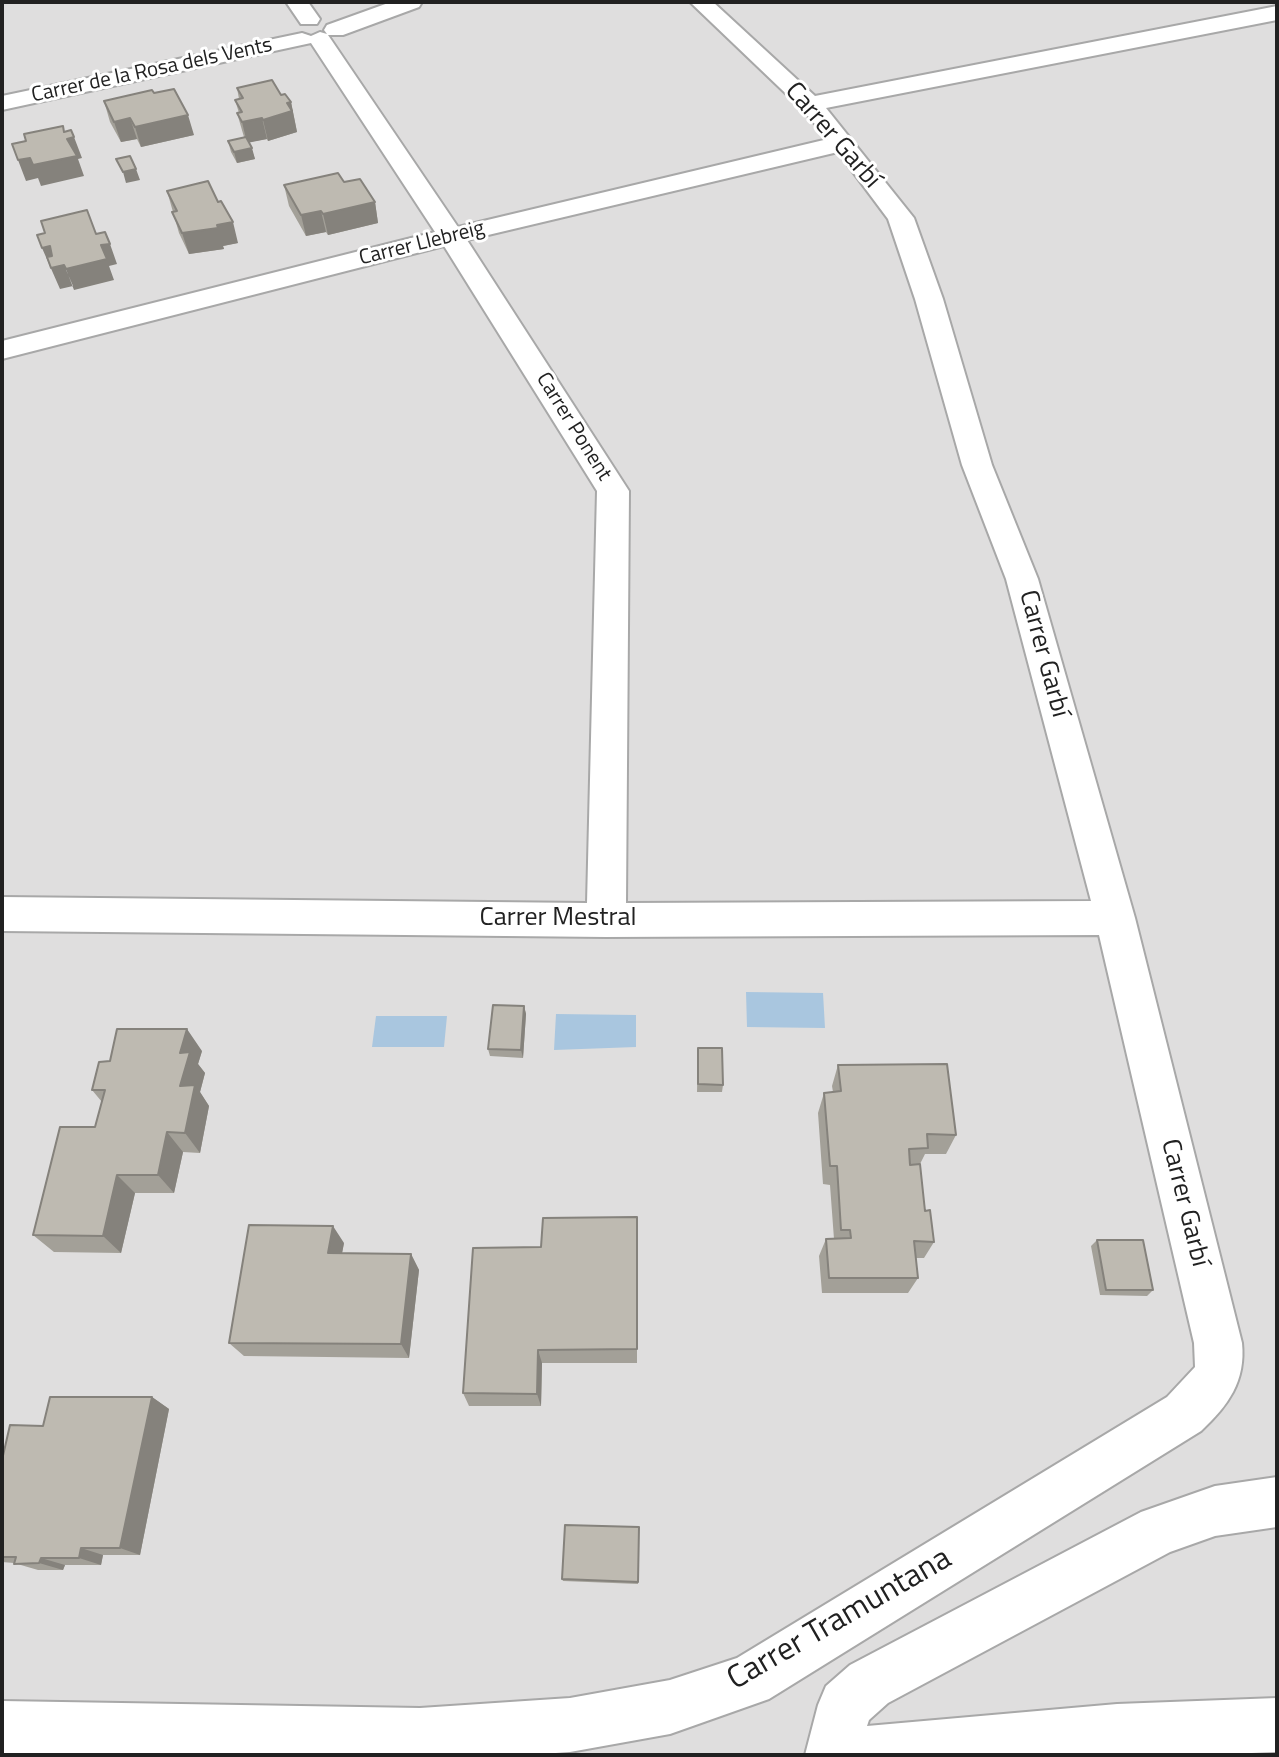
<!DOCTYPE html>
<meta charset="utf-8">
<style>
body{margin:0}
#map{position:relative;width:1279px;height:1757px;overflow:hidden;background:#f1f1e8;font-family:"Titillium Web",sans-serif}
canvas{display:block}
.frame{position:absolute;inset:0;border:4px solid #212121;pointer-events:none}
</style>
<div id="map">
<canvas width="1279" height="1757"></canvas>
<div class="frame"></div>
</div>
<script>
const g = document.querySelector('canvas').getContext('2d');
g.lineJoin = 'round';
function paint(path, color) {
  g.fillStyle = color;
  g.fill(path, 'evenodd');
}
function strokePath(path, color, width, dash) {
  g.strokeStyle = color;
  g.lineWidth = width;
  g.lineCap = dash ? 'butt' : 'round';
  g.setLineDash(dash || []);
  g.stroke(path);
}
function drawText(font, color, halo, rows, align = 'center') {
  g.font = font + ' "Titillium Web",sans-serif';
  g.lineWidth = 6;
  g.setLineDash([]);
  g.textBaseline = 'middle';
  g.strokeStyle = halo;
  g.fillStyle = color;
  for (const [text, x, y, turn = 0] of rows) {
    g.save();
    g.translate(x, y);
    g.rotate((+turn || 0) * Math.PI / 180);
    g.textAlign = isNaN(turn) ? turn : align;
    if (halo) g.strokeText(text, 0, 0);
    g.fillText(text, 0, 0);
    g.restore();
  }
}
paint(new Path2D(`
 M2 2H1277V1755H2Z`), '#dfdede');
paint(new Path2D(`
 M746 992 823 993 825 1028 747 1027Z
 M556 1014 636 1015V1047L554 1050Z
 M376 1016H447L444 1047H372Z`), '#a9c6df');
const minor = new Path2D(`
 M286 2H308L320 19 317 24H301Z
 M391 2H422L419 7 343 35H328L458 227 828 139 802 109 690 2H713L815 96 1277 6V20L826 108 914 218 943 299 992 465 1038 579 1135 918 1242 1343C1246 1381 1228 1406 1201 1431L769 1699 670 1734 570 1752 527 1755H2V1701L420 1708 570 1698 670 1680 737 1658 1167 1397 1195 1367 1194 1343 1099 935 606 937 2 931V897L587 903 597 491 444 246 2 359V341L435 232 311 43 2 110V96L302 33 311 36 320 32 327 34 324 30 327 25ZM838 152 888 219 915 299 962 465 1006 579 1091 901 626 903 629 491 467 240Z
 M1277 1477V1527L1215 1536 1170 1552 888 1703 869 1720 867 1726 1117 1704 1277 1698V1752L1201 1755H805L818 1705 826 1686 850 1665 1141 1512 1215 1486Z`);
strokePath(minor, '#a8a8a8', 4);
paint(minor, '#fff');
paint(new Path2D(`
 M237 88 281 95 291 102 297 132 268 141 267 139 249 142 255 159 237 163 231 152 228 141 244 137 237 113H239L235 100 239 99Z
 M104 101 194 135 141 147 137 139 121 142 110 122Z
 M344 182 375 202 378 223 328 235 326 232 306 236 289 206 284 185Z
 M167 191 238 243 223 246 224 249 189 254 179 233Z
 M524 1006 526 1014 523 1058 490 1056 488 1049Z
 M698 1048 723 1085 722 1092H697Z
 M202 1051 198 1064 205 1073 200 1092 209 1106 200 1153 183 1152 174 1193H135L121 1253 54 1252 33 1235 95 1127 102 1102 92 1090Z
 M838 1065 956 1135 946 1154H925L920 1164 925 1211 934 1242 924 1258H916L918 1278 908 1293H822L819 1256 826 1239H834L830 1185 823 1184 818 1113 824 1093 833 1092 832 1086Z
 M637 1217V1363H542L541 1406H469L463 1393 541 1247Z
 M1097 1240 1153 1290 1147 1296 1100 1295 1091 1246Z
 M344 1243 342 1253 411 1254 419 1270 409 1358 244 1356 229 1343Z
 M152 1397 169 1409 140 1555H103L101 1565H65L63 1570H38L14 1563 2 1562V1460L43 1426Z
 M639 1527 638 1584 563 1581 562 1579Z`), '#a3a098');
paint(new Path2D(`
 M291 102 297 132 268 141 263 120 287 103Z
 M188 115 194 135 141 147 135 127Z
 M130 118 137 139 121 142 114 122Z
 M262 118 267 139 247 143 242 122Z
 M74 137 82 158 78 159 84 176 41 186 38 178 26 181 18 160 67 139Z
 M252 148 255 159 237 163 234 152Z
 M136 169 140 180 126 183 123 172Z
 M375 202 378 223 328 235 323 214Z
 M321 211 326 232 306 236 301 215Z
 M233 222 238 243 223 246 224 249 189 254 182 233Z
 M110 244 117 264 109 266 114 280 74 290 66 269 101 245Z
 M50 246 64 265 73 286 60 289 42 248Z
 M524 1006 526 1014 523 1058 521 1050Z
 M187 1029 202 1051 198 1064 205 1073 200 1092 209 1106 200 1153 185 1133 180 1086V1053Z
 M167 1132 183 1152 174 1193 158 1175Z
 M117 1175 135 1193 121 1253 103 1236Z
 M333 1226 344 1243 339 1269 328 1253Z
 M411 1254 419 1270 409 1358 401 1344Z
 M538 1350 542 1363 541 1406 537 1394Z
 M152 1397 169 1409 140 1555 120 1548Z
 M81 1548 103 1555 101 1565 79 1558Z
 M41 1558 65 1565 63 1570 39 1563Z`), '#85827c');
const building = new Path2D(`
 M272 80 281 95 285 94 291 102 287 103 292 111 263 120 262 118 242 122 237 113 242 112 235 100 243 98 237 88Z
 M174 89 188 115 135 127 130 118 114 122 104 101 152 90 154 93Z
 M63 126 64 132 71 130 74 137 67 139 77 156 33 165 30 158 18 160 12 144 26 141 24 134Z
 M246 137 252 148 234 152 228 141Z
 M130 156 136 169 123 172 116 159Z
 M338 173 344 182 360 179 375 202 323 214 321 211 301 215 284 185Z
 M208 181 218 202 221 201 233 222 217 225 218 228 182 233 172 212 177 211 167 191Z
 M87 210 96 234 105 232 110 244 101 245 107 259 66 269 64 265 51 268 47 257 52 256 50 246 42 248 37 235 45 233 41 221Z
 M493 1005 524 1006 521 1050 488 1049Z
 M117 1029H187L180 1053 190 1052 180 1086 195 1085 185 1133 167 1132 158 1175H117L103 1236 33 1235 60 1127H95L105 1090H92L99 1062 110 1061Z
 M698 1048H722L723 1085 698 1084Z
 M947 1064 956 1135 927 1134 928 1148 909 1149 910 1165 920 1164 925 1211 930 1210 934 1242 914 1241 918 1278H829L826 1239 851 1238 850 1230H841L837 1166H830L824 1093 841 1091 838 1065Z
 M637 1217V1349L538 1350 537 1394 463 1393 473 1248 541 1247 543 1218Z
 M249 1225 333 1226 328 1253 411 1254 401 1344 229 1343Z
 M1097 1240H1143L1153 1290H1106Z
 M50 1397H152L120 1548H81L79 1558H41L39 1563 14 1564 16 1557H2V1460L10 1425 43 1426Z
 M565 1525 639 1527 638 1582 562 1579Z`);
paint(building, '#bebab1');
strokePath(building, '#85827c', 2);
drawText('21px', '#212121', '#fff', [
 ["Carrer de la Rosa dels Vents",152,71,-12],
 ["Carrer Llebreig",422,244,-14],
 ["Carrer Ponent",573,427,58]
]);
drawText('26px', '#212121', '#fff', [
 ["Carrer Garbí",832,136,49],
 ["Carrer Garbí",1043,654,75],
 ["Carrer Mestral",558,919],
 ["Carrer Garbí",1184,1203,76]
]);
drawText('32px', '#212121', '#fff', [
 ["Carrer Tramuntana",840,1620,-30]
]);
</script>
